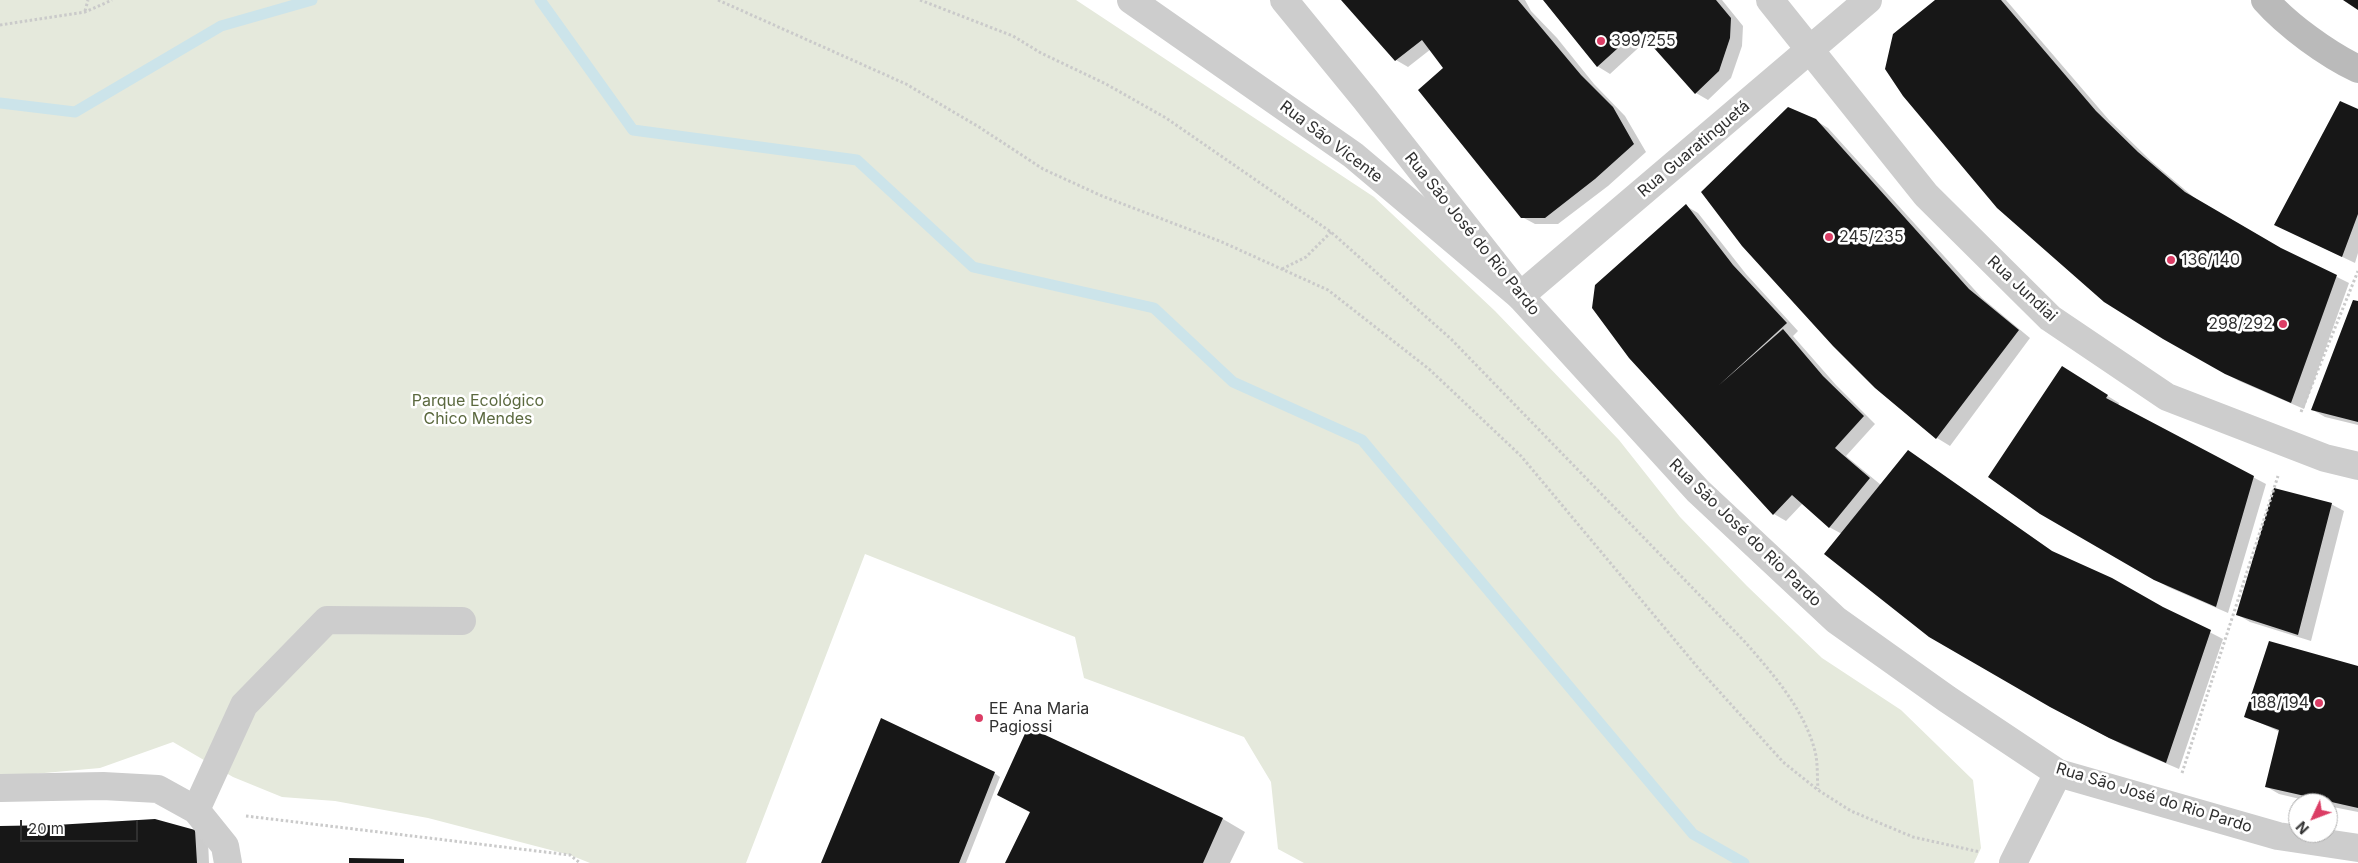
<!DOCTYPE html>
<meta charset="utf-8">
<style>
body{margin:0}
#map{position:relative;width:2358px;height:863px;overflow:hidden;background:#fff;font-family:Inter,sans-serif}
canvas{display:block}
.north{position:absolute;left:2288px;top:793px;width:50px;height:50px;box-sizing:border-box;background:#fff;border:1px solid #acacac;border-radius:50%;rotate:227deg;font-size:14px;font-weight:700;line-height:20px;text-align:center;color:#303030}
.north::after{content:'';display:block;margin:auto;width:18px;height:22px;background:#db3d65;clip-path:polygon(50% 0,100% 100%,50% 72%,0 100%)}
.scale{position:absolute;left:20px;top:820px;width:118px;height:22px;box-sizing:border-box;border:2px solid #303030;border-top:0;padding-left:6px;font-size:15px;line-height:18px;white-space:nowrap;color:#303030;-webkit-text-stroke:4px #fff;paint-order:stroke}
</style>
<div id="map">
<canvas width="2358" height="863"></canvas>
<div class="north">N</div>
<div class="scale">20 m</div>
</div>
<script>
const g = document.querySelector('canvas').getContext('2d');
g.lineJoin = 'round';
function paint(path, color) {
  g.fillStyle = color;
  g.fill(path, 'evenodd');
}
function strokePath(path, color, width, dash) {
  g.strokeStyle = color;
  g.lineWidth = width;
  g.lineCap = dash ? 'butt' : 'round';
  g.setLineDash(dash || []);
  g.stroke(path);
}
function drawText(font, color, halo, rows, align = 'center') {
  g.font = font + ' Inter,sans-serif';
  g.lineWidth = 5;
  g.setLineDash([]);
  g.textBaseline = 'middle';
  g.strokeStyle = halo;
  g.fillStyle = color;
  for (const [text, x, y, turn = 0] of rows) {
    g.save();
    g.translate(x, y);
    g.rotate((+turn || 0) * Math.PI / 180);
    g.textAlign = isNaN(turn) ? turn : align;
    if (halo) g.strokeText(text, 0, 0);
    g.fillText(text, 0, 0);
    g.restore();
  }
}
paint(new Path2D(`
 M0 0H1076L1374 197 1495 311 1619 440 1680 517 1747 586 1822 658 1901 710 1973 780 1981 848 1974 863H1304L1278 849 1271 782 1244 737 1084 678 1075 637 865 554 746 863H590L570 855 428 818 335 801 282 797 233 777 173 742 100 768 33 774H0Z`), '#e5e9dc');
paint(new Path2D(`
 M1343 0H1525L1531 11 1557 38 1594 84 1625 116 1646 152 1608 186 1558 224H1535L1522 217 1445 68 1431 49 1408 67 1396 60Z
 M1545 0H1722L1743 26 1742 46 1731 78 1708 100 1696 93 1648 39 1610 74 1597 66Z
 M1937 0H2006L2109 120 2151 161 2197 200 2281 249 2349 283 2304 409 2239 381 2163 338Z
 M2358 110V253L2355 263 2288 231Z
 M1815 120 1828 128 1982 298 2030 338 1950 446 1937 438 1876 387Z
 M1686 206 1698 213 1746 274 1798 331 1793 336 1836 385 1875 424 1846 456 1881 485 1909 452 2058 555 2223 639 2179 769 2123 745 2064 714 1842 534 1829 527 1803 503 1786 521 1774 514 1630 358Z
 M2358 303V425L2325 417 2313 410Z
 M2074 375 2119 403 2118 406 2266 484 2228 613 2168 587 2041 513Z
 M2331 504 2344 511 2311 641 2250 622 2238 615Z
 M2358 668V812L2328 806V803H2317L2279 794 2267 787 2280 732 2246 716Z
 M1029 729 1223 819 1245 832 1230 863H1006L1031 813 998 795Z
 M994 773 1000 777 966 863H822Z
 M0 827 195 831 208 839 209 863H0Z`), '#0003');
strokePath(new Path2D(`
 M540 0 633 130 857 160 973 267 1154 308 1233 382 1362 440 1693 834 1744 863
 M0 103 75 112 221 26 312 0`), '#cce4ea', 11);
paint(new Path2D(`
 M1341 0H1518L1581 75 1613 107 1634 144 1595 179 1545 218H1521L1418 90 1443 68 1422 40 1395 61Z
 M1543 0H1716L1731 18 1730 38 1719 71 1695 94 1638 30 1597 67Z
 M1935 0H2001L2096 111 2138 152 2185 192 2281 248 2337 275 2291 403 2225 374 2163 339 2104 302 1997 208 1903 96 1885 69 1893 34Z
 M2343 0H2358V10Z
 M2340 101 2358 109V214L2342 257 2274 225Z
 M1788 107 1816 119 1969 289 2019 330 1936 439 1875 388 1833 346 1742 246 1701 192Z
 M1686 204 1733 265 1787 323 1718 386 1783 329 1823 376 1864 416 1835 448 1870 478 1829 528 1792 495 1773 515 1629 358 1592 308 1595 285Z
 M2353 300 2358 301V422L2311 410Z
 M2062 366 2108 395 2106 398 2254 476 2216 607 2154 580 2040 514 1988 477Z
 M1908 450 2052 551 2112 578 2163 607 2211 630 2166 763 2109 738 2050 707 1929 637 1824 554Z
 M2274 488 2332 503 2298 635 2236 615Z
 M2269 641 2358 666V808L2265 787 2279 730 2244 717Z
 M881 718 995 772 959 863H821Z
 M1028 727 1223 818 1203 863H1005L1030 812 997 795Z
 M155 819 195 830 197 863H0V826L56 825Z
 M349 858 404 859V863H349Z`), '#171717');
strokePath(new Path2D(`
 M718 0 906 84 979 127 1043 169 1102 196 1222 242 1328 290 1429 369 1521 456 1699 669 1783 762 1818 790 1851 811 1913 837 1980 852
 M920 0 1013 36 1041 53 1106 84 1166 118 1331 232 1451 339 1745 642C1773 674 1804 709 1815 751 1818 763 1817 777 1818 789
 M85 11 88 0
 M0 25 85 12 112 0
 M1282 269 1306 257 1331 232
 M2301 412 2358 271
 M2182 773 2278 476
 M246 816 570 855 580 863`), '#cacaca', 3, [2.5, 2.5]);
strokePath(new Path2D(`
 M1284 0 1365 99 1520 296 1868 0
 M1770 0 1926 195 2050 318 2167 397 2325 458 2358 466
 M2058 773 2278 836 2358 848
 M0 788 103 786 158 789 196 810 244 705 327 620 462 621
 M196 810 225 846 228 863`), '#cdcdcd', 28);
strokePath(new Path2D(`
 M1131 0 1353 155 1520 296 1698 491 1836 620 1947 699 2058 773 2013 863`), '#cdcdcd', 28);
strokePath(new Path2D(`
 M2265 0C2288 26 2327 54 2358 69`), '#bababa', 28);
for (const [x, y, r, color] of [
 [1601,41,5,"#db3d65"],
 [1829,237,5,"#db3d65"],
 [2171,260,5,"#db3d65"],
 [2283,324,5,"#db3d65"],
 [2319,703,5,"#db3d65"],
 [979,718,5,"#db3d65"]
]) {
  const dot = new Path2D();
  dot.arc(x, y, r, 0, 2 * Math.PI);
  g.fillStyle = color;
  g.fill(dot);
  strokePath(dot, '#fff', 2);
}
drawText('16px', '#303030', '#fff', [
 ["399/255",1611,41],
 ["245/235",1839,237],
 ["136/140",2181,260],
 ["298/292",2273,324,"right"],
 ["188/194",2309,703,"right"],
 ["EE Ana Maria",989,709],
 ["Pagiossi",989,727]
], 'left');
drawText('16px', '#303030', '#fff', [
 ["Rua São Vicente",1331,142,37],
 ["Rua Guaratinguetá",1694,149,-40],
 ["Rua São José do Rio Pardo",1472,234,51],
 ["Rua Jundiai",2022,289,43],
 ["Rua São José do Rio Pardo",1745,533,44],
 ["Rua São José do Rio Pardo",2154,798,17]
]);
drawText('16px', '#5b693f', '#fff', [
 ["Parque Ecológico",478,401],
 ["Chico Mendes",478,419]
]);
</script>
